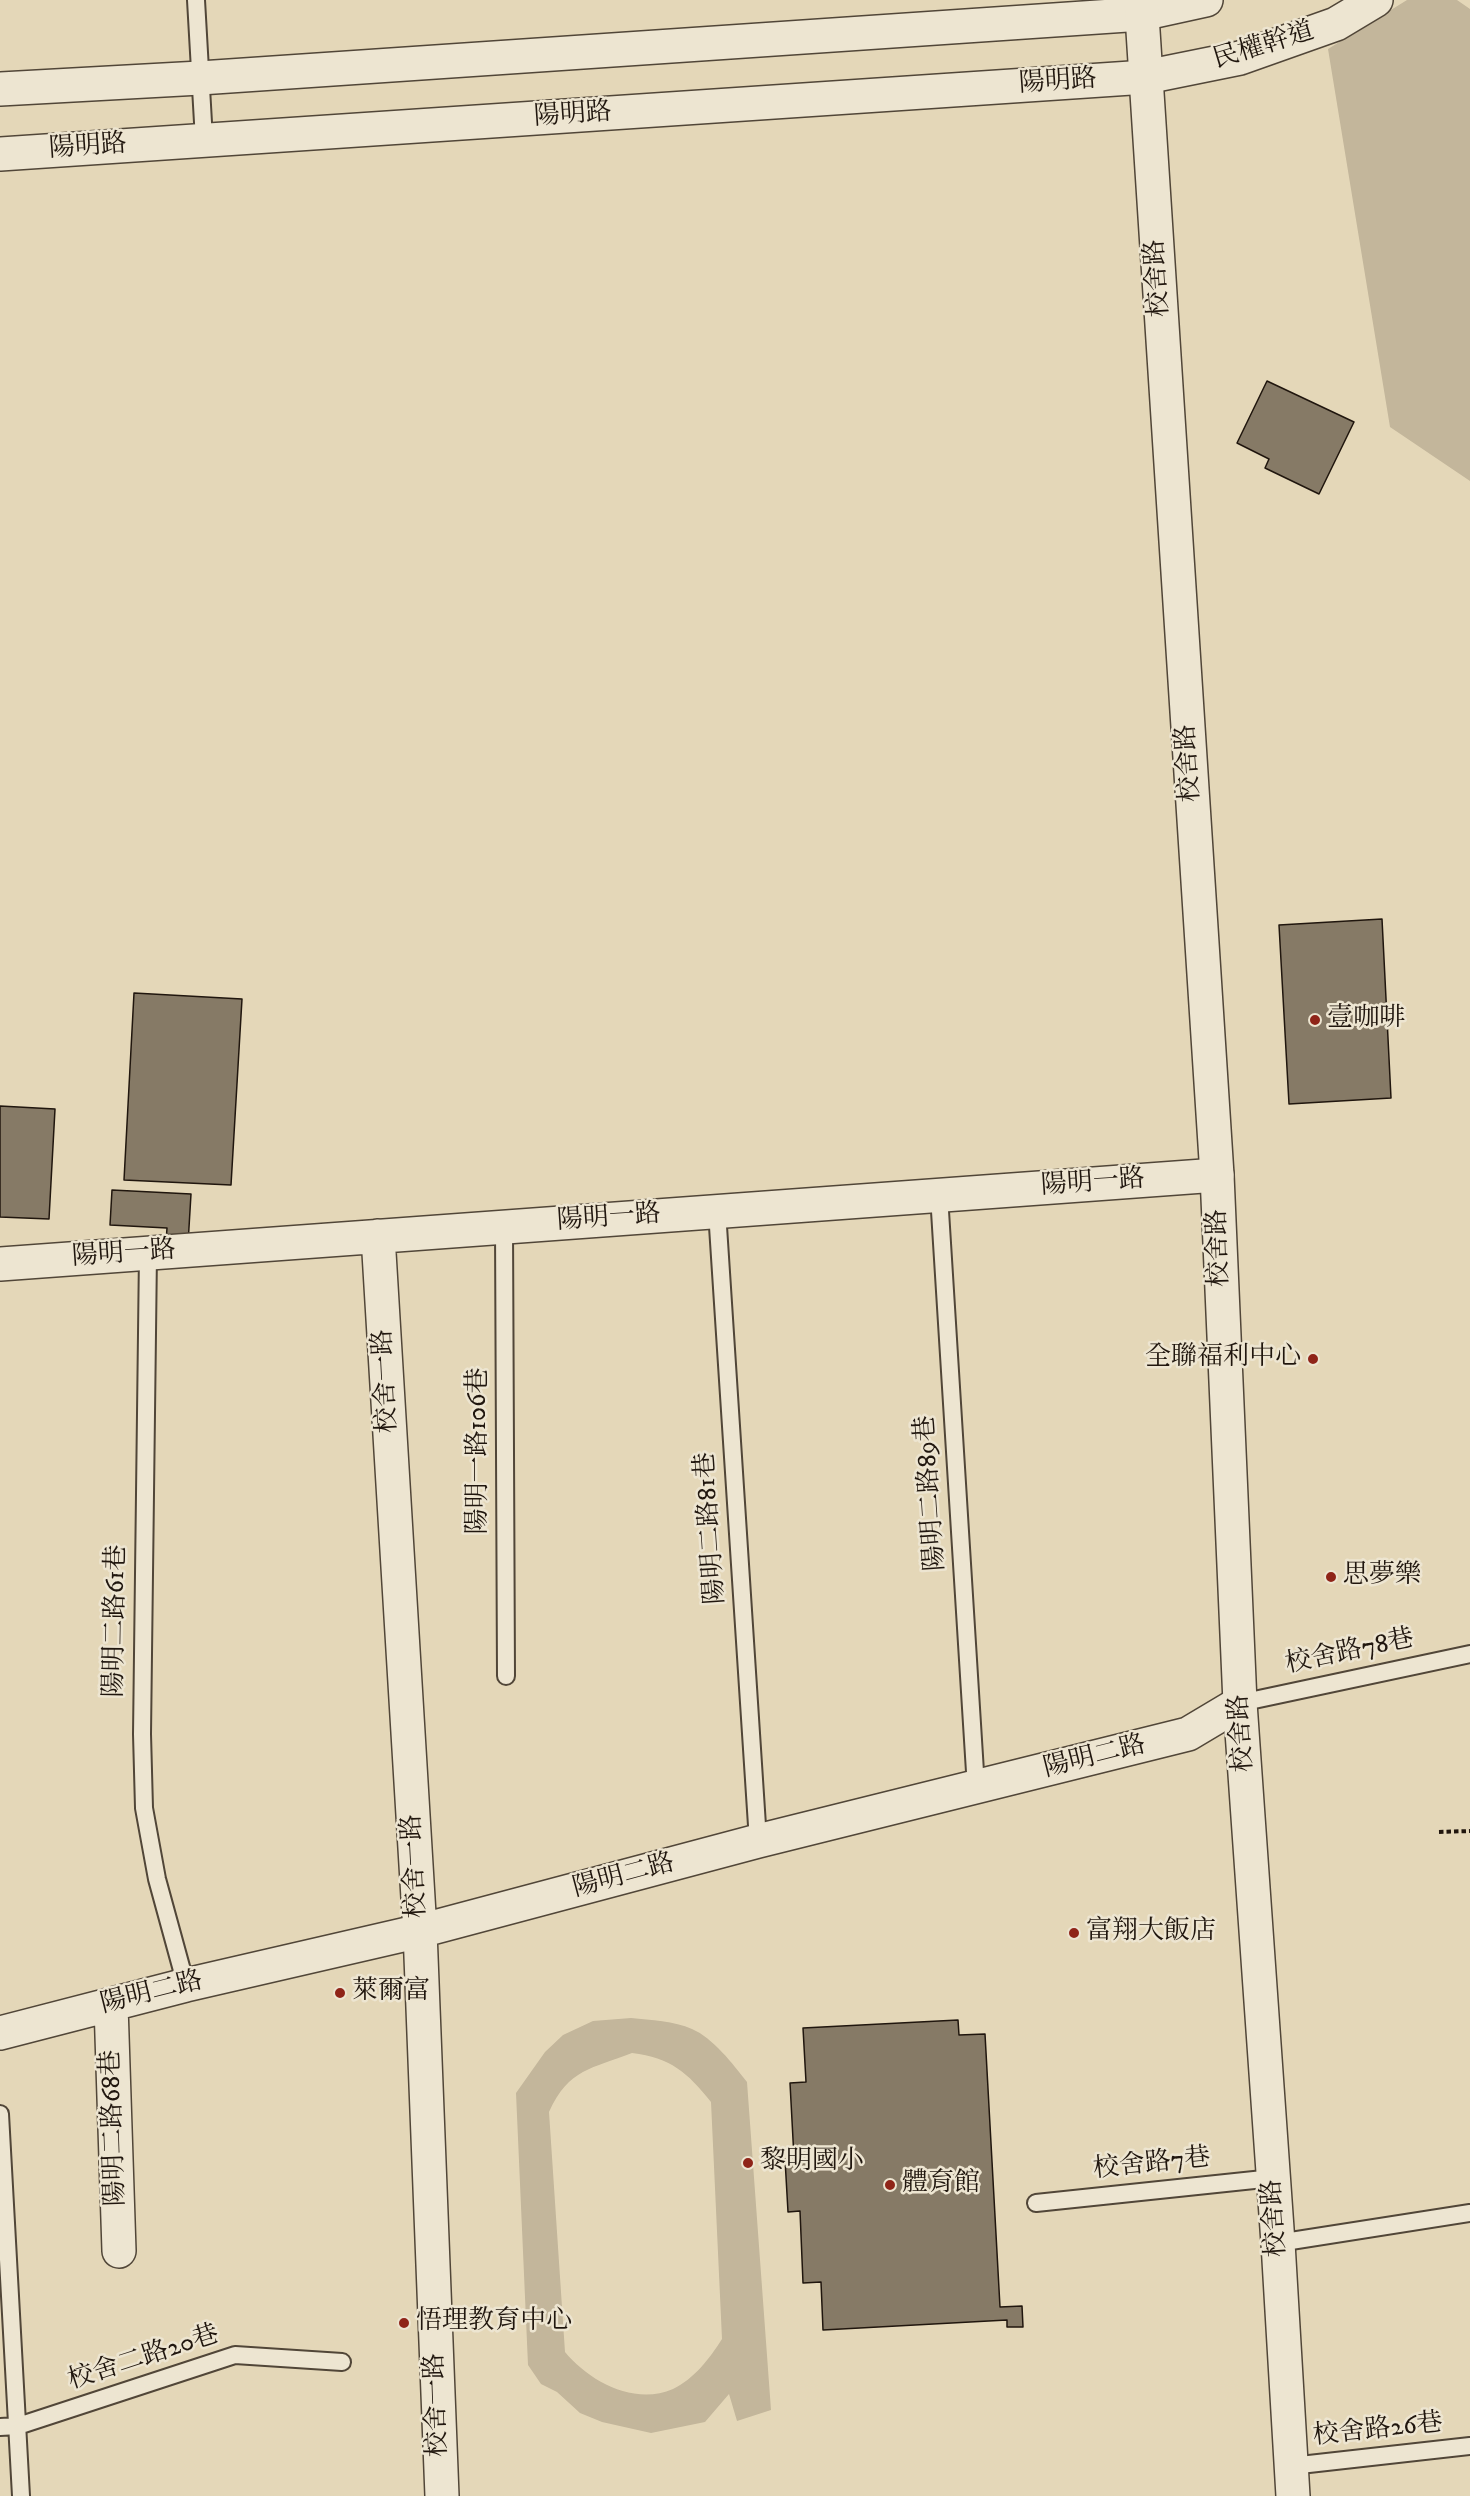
<!DOCTYPE html>
<meta charset="utf-8">
<style>
body{margin:0}
canvas{display:block;background:#e4d7b8}
</style>
<canvas width="1470" height="2496"></canvas>
<script>
const g = document.querySelector('canvas').getContext('2d');
g.lineJoin = 'round';
function paint(path, color) {
  g.fillStyle = color;
  g.fill(path, 'evenodd');
}
function strokePath(path, color, width, dash) {
  g.strokeStyle = color;
  g.lineWidth = width;
  g.lineCap = dash ? 'butt' : 'round';
  g.setLineDash(dash || []);
  g.stroke(path);
}
function drawText(font, color, halo, rows, align = 'center') {
  g.font = font + ' "IM FELL DW Pica","Noto Serif TC",serif';
  g.lineWidth = 5;
  g.setLineDash([]);
  g.textBaseline = 'middle';
  g.strokeStyle = halo;
  g.fillStyle = color;
  for (const [text, x, y, turn = 0] of rows) {
    g.save();
    g.translate(x, y);
    g.rotate((+turn || 0) * Math.PI / 180);
    g.textAlign = isNaN(turn) ? turn : align;
    if (halo) g.strokeText(text, 0, 0);
    g.fillText(text, 0, 0);
    g.restore();
  }
}
paint(new Path2D(`
 M1407 0H1457L1470 9V481L1390 427 1328 49Z
 M631 2018C651 2020 674 2021 692 2029 713 2038 733 2064 747 2082L771 2410 737 2421 729 2394 705 2422 651 2433 602 2422 580 2413 557 2392 541 2384 528 2365 516 2093 545 2052 563 2035 593 2021ZM632 2053C671 2058 687 2072 711 2102L722 2339C710 2358 694 2379 673 2389 634 2406 589 2381 565 2352L549 2112C569 2068 592 2069 632 2053Z`), '#c3b69b');
const building = new Path2D(`
 M1267 381 1354 422 1319 494 1265 468 1269 459 1237 443Z
 M1382 919 1391 1098 1289 1104 1279 925Z
 M134 993 242 999 231 1185 124 1180Z
 M0 1106 55 1109 49 1219 0 1217Z
 M112 1190 191 1194 188 1244 166 1243 167 1228 110 1225Z
 M958 2020 959 2035 985 2034 1000 2307 1022 2306 1023 2327H1007V2320L823 2330 821 2282 803 2283 800 2211 788 2212 785 2159 794 2158 790 2083 806 2082 803 2028Z`);
paint(building, '#867a66');
strokePath(building, '#20160e', 1.5);
const service = new Path2D(`
 M196 0 204 140
 M939 1195 976 1788
 M717 1211 758 1841
 M504 1227 506 1676
 M148 1253 142 1734 144 1808 157 1879 186 1985
 M1240 1703 1470 1654
 M0 2114 21 2496
 M1036 2203 1273 2178
 M1278 2243 1470 2213
 M0 2427 18 2426 235 2355 342 2362
 M1291 2466 1470 2446`);
const minor = new Path2D(`
 M0 89 200 78 1142 14 1206 0
 M0 154 1146 77 1240 58 1336 24 1376 0
 M378 1236 420 1931 442 2496
 M0 1264 1217 1175
 M111 2005 119 2251
 M0 2033 186 1985 420 1931 758 1841 1188 1734 1240 1703`);
const tertiary = new Path2D(`
 M1141 0 1217 1175 1240 1703 1278 2243 1293 2496`);
strokePath(service, '#514638', 20);
strokePath(minor, '#514638', 36);
strokePath(tertiary, '#514638', 36);
strokePath(new Path2D(`
 M1439 1832 1470 1831`), '#20160e', 4, [4.5, 3]);
strokePath(service, '#ede5d1', 16);
strokePath(minor, '#ede5d1', 33);
strokePath(tertiary, '#ede5d1', 33);
for (const [x, y, r, color] of [
 [1315,1020,6,"#8f2418"],
 [1313,1359,6,"#8f2418"],
 [1331,1577,6,"#8f2418"],
 [1074,1933,6,"#8f2418"],
 [340,1993,6,"#8f2418"],
 [748,2163,6,"#8f2418"],
 [890,2185,6,"#8f2418"],
 [404,2323,6,"#8f2418"]
]) {
  const dot = new Path2D();
  dot.arc(x, y, r, 0, 2 * Math.PI);
  g.fillStyle = color;
  g.fill(dot);
  strokePath(dot, '#ede5d1', 2);
}
drawText('26px', '#20160e', '#ede5d1', [
 ["民權幹道",1264,47,-17],
 ["陽明路",1058,83,-4],
 ["陽明路",573,116,-4],
 ["陽明路",88,148,-4],
 ["校舍路",1159,278,-94],
 ["校舍路",1190,763,-94],
 ["陽明一路",1093,1184,-4],
 ["陽明一路",609,1219,-4],
 ["校舍路",1220,1248,-92],
 ["陽明一路",124,1255,-4],
 ["校舍一路",387,1381,-93],
 ["陽明一路106巷",480,1451,-90],
 ["陽明二路89巷",932,1493,-94],
 ["陽明二路81巷",712,1528,-94],
 ["陽明二路61巷",117,1621,-89],
 ["校舍路78巷",1350,1653,-12],
 ["校舍路",1243,1733,-94],
 ["陽明二路",1095,1758,-14],
 ["校舍一路",416,1866,-93],
 ["陽明二路",624,1877,-15],
 ["陽明二路",152,1994,-14],
 ["陽明二路68巷",115,2128,-92],
 ["校舍路7巷",1152,2165,-6],
 ["校舍路",1276,2218,-94],
 ["校舍二路20巷",144,2359,-18],
 ["校舍一路",438,2405,-92],
 ["校舍路26巷",1378,2431,-6]
]);
drawText('26px', '#20160e', '#ede5d1', [
 ["壹咖啡",1327,1020],
 ["全聯福利中心",1301,1359,"right"],
 ["思夢樂",1343,1577],
 ["富翔大飯店",1086,1933],
 ["萊爾富",352,1993],
 ["黎明國小",760,2163],
 ["體育館",902,2185],
 ["悟理教育中心",416,2323]
], 'left');
</script>
